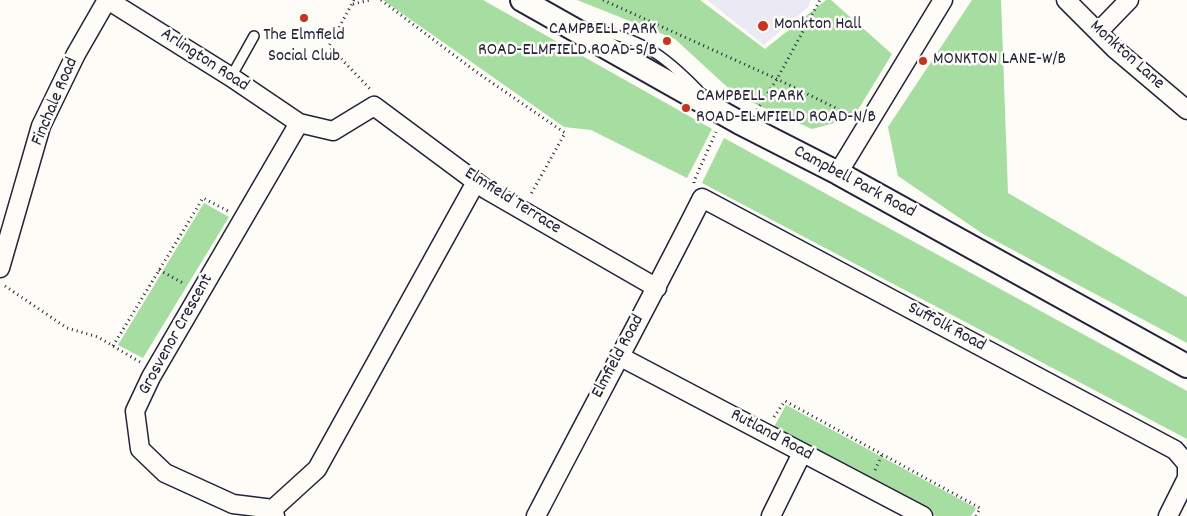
<!DOCTYPE html>
<style>
body{margin:0}
canvas{display:block;background:#fdfcf7}
</style>
<canvas width="1187" height="516"></canvas>
<script>
const g = document.querySelector('canvas').getContext('2d');
g.lineJoin = 'round';
function paint(path, color) {
  g.fillStyle = color;
  g.fill(path, 'evenodd');
}
function strokePath(path, color, width, dash) {
  g.strokeStyle = color;
  g.lineWidth = width;
  g.lineCap = dash ? 'butt' : 'round';
  g.setLineDash(dash || []);
  g.stroke(path);
}
function drawText(font, color, halo, rows, align = 'center') {
  g.font = font + ' Dekko,sans-serif';
  g.lineWidth = 5;
  g.setLineDash([]);
  g.textBaseline = 'middle';
  g.strokeStyle = halo;
  g.fillStyle = color;
  for (const [text, x, y, turn = 0] of rows) {
    g.save();
    g.translate(x, y);
    g.rotate((+turn || 0) * Math.PI / 180);
    g.textAlign = isNaN(turn) ? turn : align;
    if (halo) g.strokeText(text, 0, 0);
    g.fillText(text, 0, 0);
    g.restore();
  }
}
paint(new Path2D(`
 M707 0H811L808 7 764 45Z`), '#eae9f4');
paint(new Path2D(`
 M383 0H483L712 129 687 178 591 130 564 127Z
 M577 0H700L765 49 826 0H831L892 54 853 118 812 129 737 96 675 39Z
 M972 0H1001L1008 193 1187 297V343L983 234 898 176 888 127Z
 M724 138 1187 391V439L702 183Z
 M204 203 229 217 143 358 118 345Z
 M786 405 976 508 971 516H936L773 429Z`), '#a6dda0');
const service = new Path2D(`
 M589 29C639 37 663 54 698 90
 M231 77 254 36`);
const minor = new Path2D(`
 M108 0 231 77 299 123 333 131 374 106 487 190 657 288
 M1066 0 1115 49 1187 110
 M1098 32 1129 0
 M838 173 943 0
 M0 268 41 126 76 54 107 0
 M619 356 923 516
 M273 509 233 504 165 473 140 449 135 411 151 377 299 123
 M275 516 273 509 317 469 476 182
 M536 516C591 410 648 305 702 198L1175 450 1187 464V478L1168 516
 M771 516 802 453`);
const tertiary = new Path2D(`
 M522 0 740 123 838 173 1187 366`);
strokePath(service, '#22223b', 12);
strokePath(minor, '#22223b', 21);
strokePath(tertiary, '#22223b', 26);
strokePath(new Path2D(`
 M354 0 329 46 370 89
 M381 0 475 71 565 133 531 194
 M603 0 777 79 852 116
 M353 4 370 0
 M757 110 777 79 820 0
 M694 183V181L716 132
 M159 270 185 284
 M5 286 67 328 98 337 140 362
 M113 346 203 198 228 211
 M774 417 785 401 980 508 976 516
 M875 470 882 455`), '#22223b', 3, [1, 4]);
strokePath(service, '#fdfcf7', 9);
strokePath(minor, '#fdfcf7', 18);
strokePath(tertiary, '#fdfcf7', 22);
for (const [x, y, r, color] of [
 [304,18,5,"#c8321e"],
 [763,26,6,"#c8321e"],
 [667,41,5,"#c8321e"],
 [923,61,5,"#c8321e"],
 [686,108,5,"#c8321e"]
]) {
  const dot = new Path2D();
  dot.arc(x, y, r, 0, 2 * Math.PI);
  g.fillStyle = color;
  g.fill(dot);
  strokePath(dot, '#fdfcf7', 2);
}
drawText('18px', '#22223b', '#fdfcf7', [
 ["Monkton Hall",774,26],
 ["CAMPBELL PARK",657,31,"right"],
 ["ROAD-ELMFIELD ROAD-S/B",657,52,"right"],
 ["The Elmfield",304,37,"center"],
 ["Social Club",304,58,"center"],
 ["MONKTON LANE-W/B",933,61],
 ["CAMPBELL PARK",696,98],
 ["ROAD-ELMFIELD ROAD-N/B",696,119]
], 'left');
drawText('18px', '#22223b', '#fdfcf7', [
 ["Monkton Lane",1126,56,42],
 ["Arlington Road",204,61,33],
 ["Finchale Road",56,102,-67],
 ["Campbell Park Road",854,183,28],
 ["Elmfield Terrace",512,202,32],
 ["Suffolk Road",946,328,28],
 ["Grosvenor Crescent",177,335,-61],
 ["Elmfield Road",619,357,-62],
 ["Rutland Road",771,436,28]
]);
</script>
